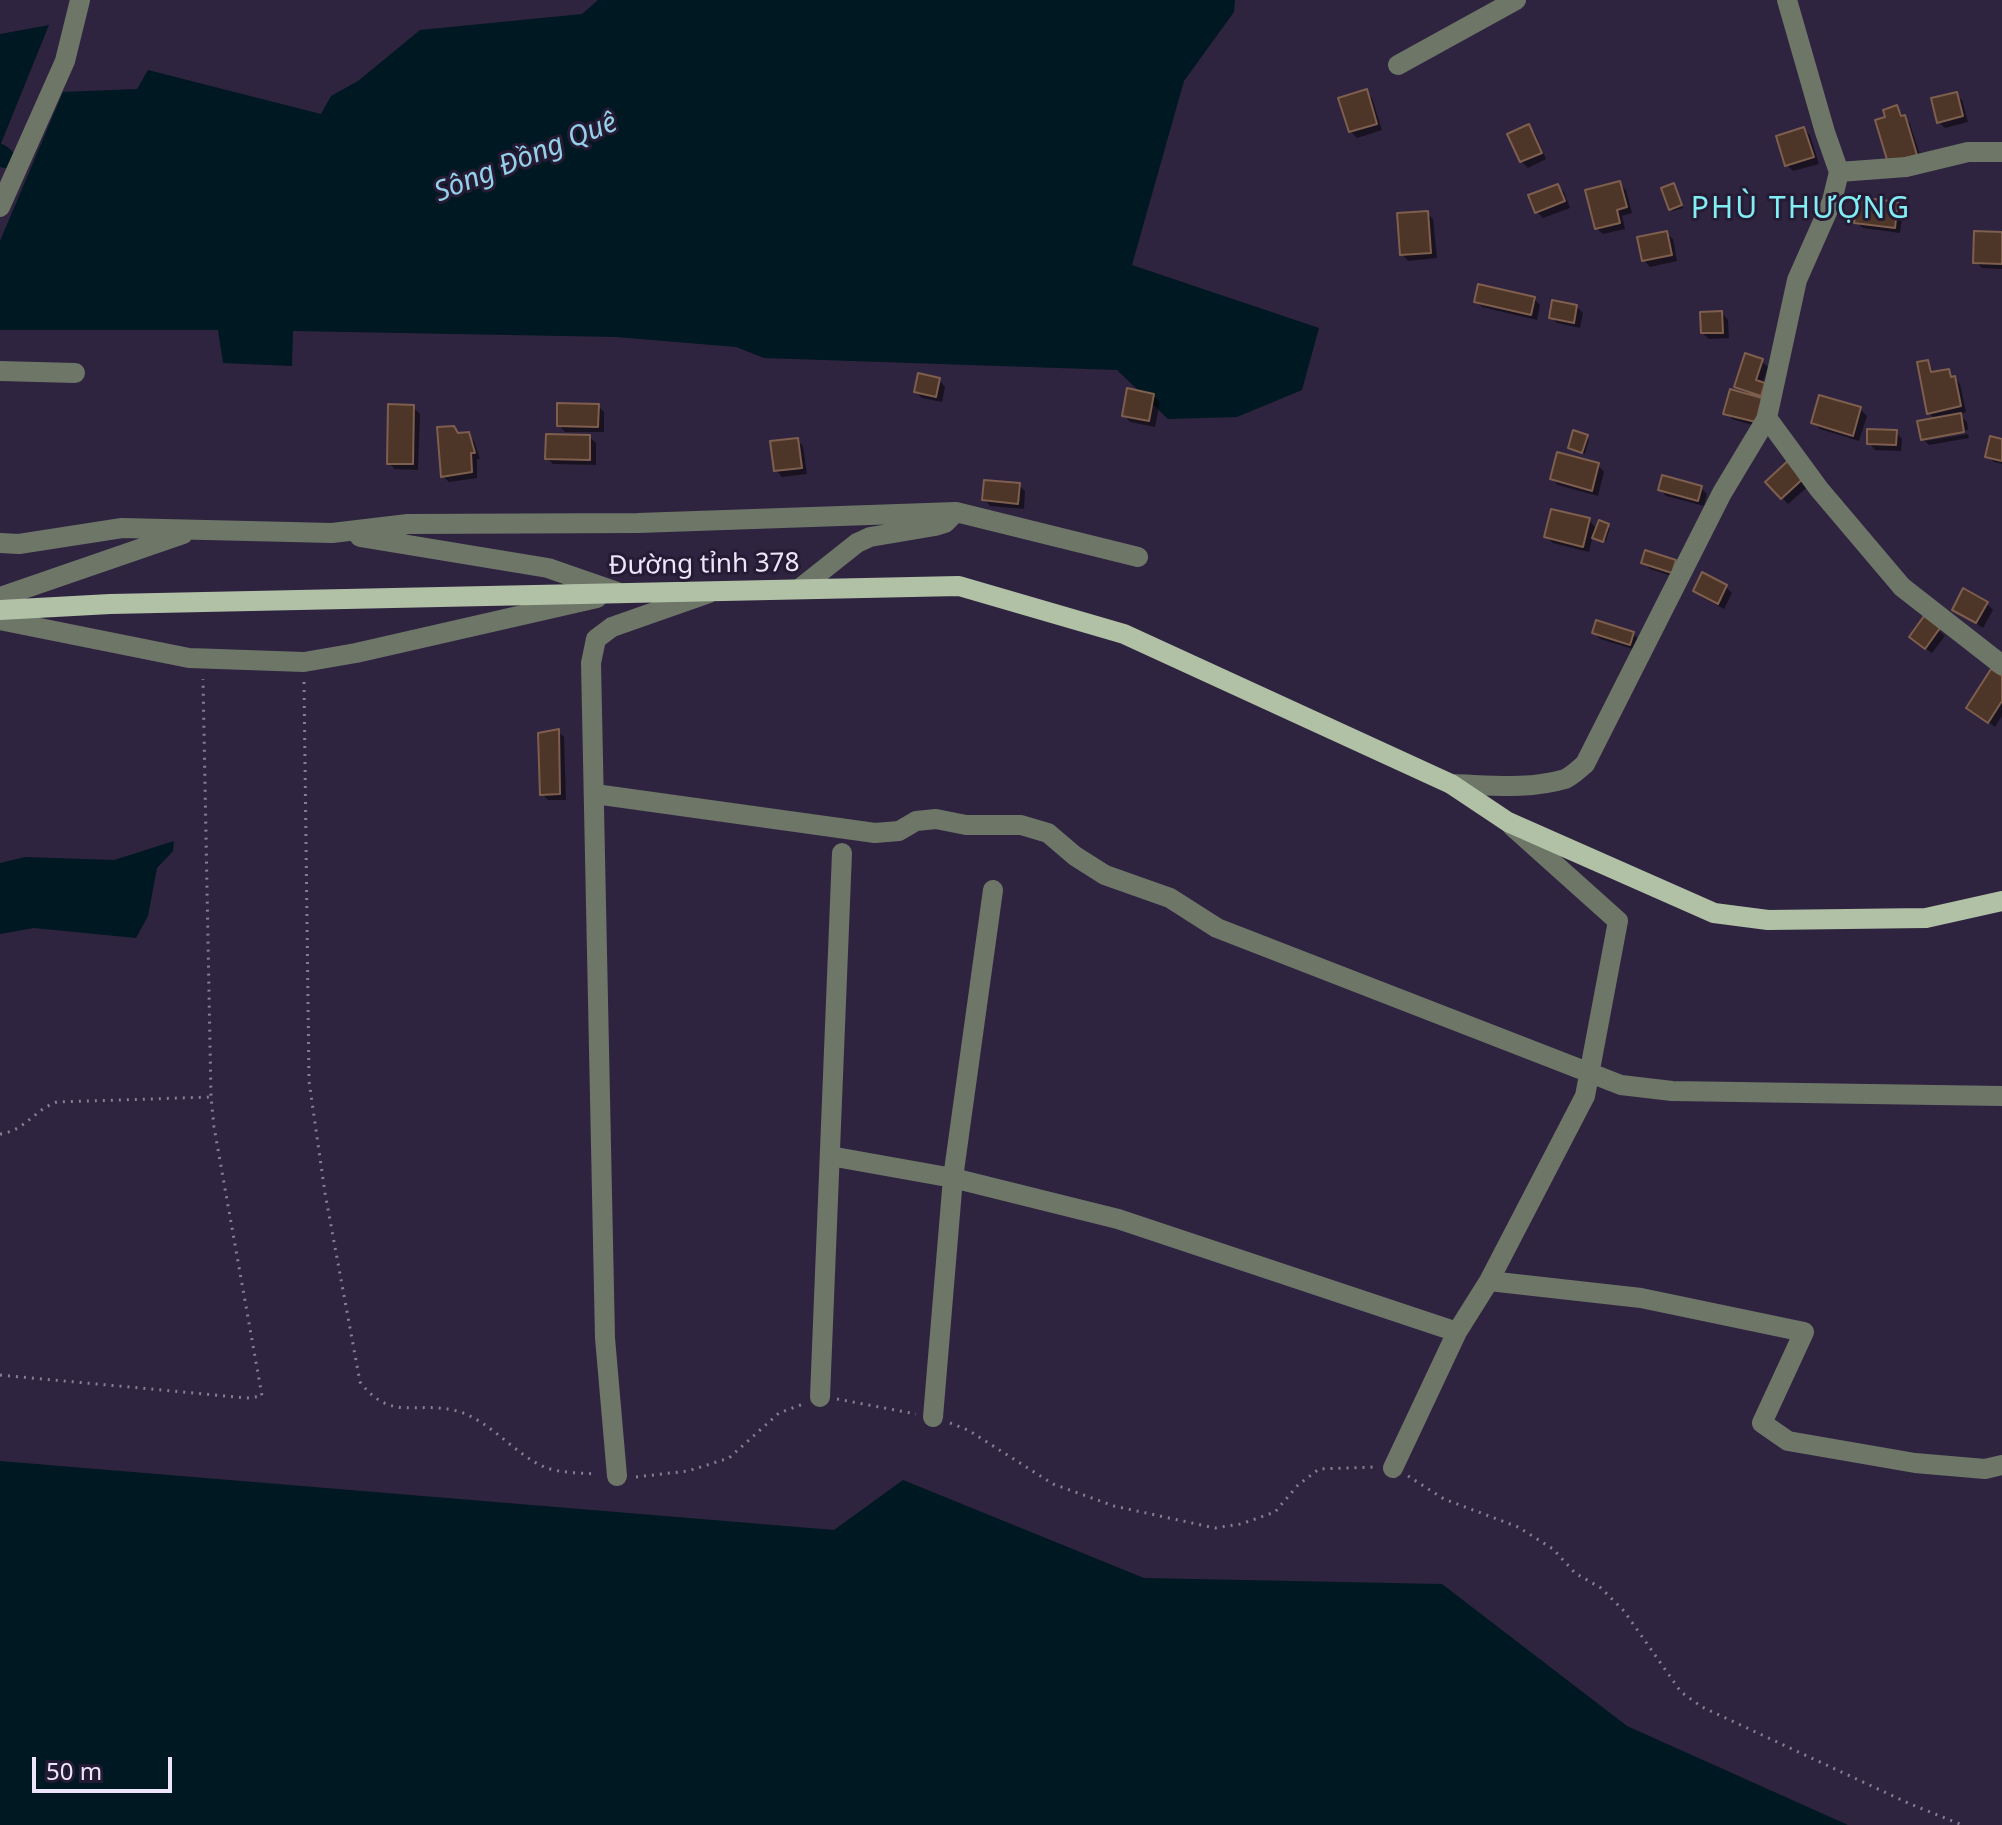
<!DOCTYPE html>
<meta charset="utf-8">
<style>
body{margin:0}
#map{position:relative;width:2002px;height:1825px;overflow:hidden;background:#2f243f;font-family:"Noto Sans",sans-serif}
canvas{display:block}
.scale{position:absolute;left:32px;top:1757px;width:140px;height:36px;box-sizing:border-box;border:4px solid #ede6f8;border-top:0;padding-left:10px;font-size:24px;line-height:28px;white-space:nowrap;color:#ede6f8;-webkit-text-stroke:6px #261b34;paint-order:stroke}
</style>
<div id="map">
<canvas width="2002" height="1825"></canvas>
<div class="scale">50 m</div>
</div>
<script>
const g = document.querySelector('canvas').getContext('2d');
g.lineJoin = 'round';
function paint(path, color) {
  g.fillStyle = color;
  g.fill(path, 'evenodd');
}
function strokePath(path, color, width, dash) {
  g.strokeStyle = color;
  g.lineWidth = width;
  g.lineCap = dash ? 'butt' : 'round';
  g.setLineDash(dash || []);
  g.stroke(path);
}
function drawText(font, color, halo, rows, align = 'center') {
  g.font = font + ' "Noto Sans",sans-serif';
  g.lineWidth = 6;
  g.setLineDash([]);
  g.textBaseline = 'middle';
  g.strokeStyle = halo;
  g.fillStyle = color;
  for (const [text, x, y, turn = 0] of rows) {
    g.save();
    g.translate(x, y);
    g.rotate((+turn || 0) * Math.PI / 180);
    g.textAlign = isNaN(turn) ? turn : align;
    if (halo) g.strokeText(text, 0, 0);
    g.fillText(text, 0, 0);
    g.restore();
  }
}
paint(new Path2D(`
 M598 0H1235L1234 12 1184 81 1132 265 1319 328 1302 390 1237 417 1168 419 1117 370 764 358 736 347 616 337 293 331 292 366 223 363 218 330H0V241L63 92 137 89 148 70 321 114 331 96 358 81 420 30 582 14Z
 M49 25 0 146V34Z
 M174 841 173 851 157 868 148 916 136 938 34 928 0 934V863L25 857 114 860Z
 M0 1461 834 1530 903 1480 1144 1578 1442 1584 1627 1726 1848 1825H0Z`), '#001821');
paint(new Path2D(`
 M1366 92 1372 98 1382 130 1357 138 1350 131Z
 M1956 94 1962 100 1968 122 1945 128 1939 122Z
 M1897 108 1910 124 1922 161 1888 118Z
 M1528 126 1535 133 1546 159 1528 168 1521 161Z
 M1804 129 1810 135 1819 164 1793 171 1787 165Z
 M1620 184 1626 190 1632 213 1622 216 1625 229 1603 234 1596 228Z
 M1557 186 1564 192 1570 208 1543 218 1537 212Z
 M1674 186 1683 208 1673 211 1670 209Z
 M1897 204 1903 211 1900 233 1863 228 1856 222Z
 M1427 213 1433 219 1437 258 1408 261 1402 254Z
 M1666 233 1673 239 1677 261 1650 267 1644 260Z
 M2002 234V269L1982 268 1976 262Z
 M1534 299 1540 305 1537 320 1482 307 1476 301Z
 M1577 307 1583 313 1580 328 1557 323 1551 317Z
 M1722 313 1728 320 1729 338 1709 339 1702 333Z
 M1761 361 1768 367 1762 384V428L1732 419 1726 413 1745 395 1736 387Z
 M1928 362 1935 374 1948 371 1960 384 1966 412 1959 414 1967 422 1968 430 1925 437V441L1922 439 1936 420 1929 413Z
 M939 380 945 387 942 402 922 398 916 392Z
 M1153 396 1160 402 1155 427 1130 422 1124 415Z
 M598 406 604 412V432H565L559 425Z
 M413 407 420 414 418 470 395 469 389 463Z
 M1860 409 1867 416 1859 441 1820 429 1813 422Z
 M453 428 460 435 468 434 474 441 480 459H477V478L449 482 443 476Z
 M1896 432 1902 439 1901 451 1875 450 1869 443Z
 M1968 434 1969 438 1929 445 1925 441Z
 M1587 436 1589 439 1585 454 1570 448Z
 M590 437 596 443V465L553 464 547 458Z
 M797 440 803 446 807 474 782 477 776 470Z
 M2002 441V464L1994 462 1988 456Z
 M1791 461 1812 483 1788 504 1768 482Z
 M1598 465 1604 472 1598 496 1558 485 1552 479Z
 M1019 485 1025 491 1024 509 990 506 984 499Z
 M1701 488 1707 494 1704 506 1666 496 1660 489Z
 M1589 520 1597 529 1608 526 1610 528 1606 541 1593 535 1589 552 1553 543 1546 537Z
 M1675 562 1681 568 1678 578 1650 569 1644 563Z
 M1726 587 1732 593 1724 609 1701 597 1695 591Z
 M1987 604 1993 610 1983 628 1954 609Z
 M1925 619 1945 636 1932 653 1918 643Z
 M1594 633 1633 634 1640 640 1636 650 1600 639Z
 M2002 679V716L1995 727 1969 708Z
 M558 731 564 737 566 800H548L542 794Z`), '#0007');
strokePath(new Path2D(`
 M0 154 5 158`), '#001821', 20);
const building = new Path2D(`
 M1367 89 1377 124 1349 132 1338 98Z
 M1957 92 1963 116 1937 123 1931 98Z
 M1897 105 1901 116 1905 115 1917 155 1888 163 1875 120 1885 117 1883 110Z
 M1529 124 1542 153 1520 162 1507 134Z
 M1804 127 1814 157 1785 166 1776 136Z
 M1620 181 1627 207 1617 210 1620 223 1595 229 1585 190Z
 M1674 183 1682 205 1669 210 1661 188Z
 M1558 184 1565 201 1535 213 1528 195Z
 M1858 197 1898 202 1895 228 1854 223Z
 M1428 211 1431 253 1400 255 1397 213Z
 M1667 231 1672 255 1642 261 1637 237Z
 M1974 231 2002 232V264L1973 263Z
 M1478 284 1535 297 1531 315 1474 302Z
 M1552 300 1577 305 1574 323 1549 318Z
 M1722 311 1723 333H1701L1700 312Z
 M1745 353 1763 359 1756 380 1765 383 1761 396 1734 387Z
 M1928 360 1931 372 1949 369 1951 377 1955 376 1961 406 1927 414 1917 362Z
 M918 373 940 378 936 397 914 392Z
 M1127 388 1154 394 1149 421 1122 416Z
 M1730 389 1762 398 1756 422 1723 414Z
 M1819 395 1861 407 1853 436 1811 423Z
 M557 403 599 404 598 427 557 426Z
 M388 404 414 405 413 464H387Z
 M1961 413 1964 432 1921 440 1917 421Z
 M454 426 458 433 469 432 475 453H471L472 472 441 477 437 427Z
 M1867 429 1897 430 1896 445 1867 444Z
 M1573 430 1588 435 1582 453 1568 448Z
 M546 434 590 435V460L545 459Z
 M1990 436 2002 439V461L1985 457Z
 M798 438 802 468 774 471 770 441Z
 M1557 452 1599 463 1592 491 1550 479Z
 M1791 458 1807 475 1781 499 1765 482Z
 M1662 475 1702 486 1698 501 1658 490Z
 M984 480 1020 483 1018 504 982 500Z
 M1551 509 1590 518 1583 547 1544 537Z
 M1599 520 1609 524 1603 542 1592 538Z
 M1645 550 1676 560 1672 573 1641 563Z
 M1702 572 1727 585 1718 604 1693 591Z
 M1963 588 1988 602 1976 623 1952 610Z
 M1924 616 1940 628 1925 649 1909 637Z
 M1596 620 1634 632 1630 645 1592 633Z
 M1991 669 2002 676V701L1988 723 1966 708Z
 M559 729 560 794 540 795 538 733Z`);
paint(building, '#4d3528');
strokePath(building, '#7e5e4d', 2);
strokePath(new Path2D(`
 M304 682 309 1081 325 1193 360 1382C392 1423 415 1400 457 1411 490 1420 517 1457 547 1468 562 1473 580 1473 596 1474
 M0 1134C25 1131 35 1109 57 1102L211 1097
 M0 1375 247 1398 262 1396 214 1127 211 1097 203 679
 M837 1399 916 1414
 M950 1423 968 1430 1053 1484 1114 1506 1215 1528 1241 1524 1275 1512 1298 1485 1319 1469 1375 1467
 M1408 1476 1444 1499 1518 1527 1553 1549 1575 1573 1601 1588 1624 1611 1681 1692 1702 1707 1908 1803 1962 1825
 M636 1477 688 1471 729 1458 779 1413 803 1404`), '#877e95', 3, [2, 6]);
strokePath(new Path2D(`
 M1398 65 1516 0
 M1839 172 1906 167 1968 152H2002
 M0 207 65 61 80 0
 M0 371 75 373
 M1767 418 1819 489 1902 587 2002 665
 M360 537 548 568 617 592
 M0 543 19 544 122 528 332 533 408 524 638 523 956 512 1138 557
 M799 589 857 543 870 537 935 526 945 523 956 512
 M0 597 183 534
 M0 620 189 658 304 662 356 653 597 598
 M1451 784C1489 785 1528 790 1565 779 1572 776 1579 769 1585 764L1722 493 1767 418 1797 280 1832 201 1839 172 1825 132 1787 0
 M595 794 875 833 899 831 916 821 936 819 966 825H1021L1048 833 1075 856 1105 875 1170 898 1217 928 1621 1085 1672 1091 2002 1096
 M830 1156 953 1178 1118 1219 1457 1332
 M1489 1281 1641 1298 1804 1332 1762 1423 1788 1441 1915 1463 1985 1469 2002 1465
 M820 1397 842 853
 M933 1417 953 1178 993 890
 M1393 1468 1457 1332 1489 1281 1585 1096 1618 921 1512 826
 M617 1476 605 1338 591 663 596 639 612 627 709 593`), '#6e7668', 20);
strokePath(new Path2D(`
 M0 610 110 604 959 586 1124 634 1451 784 1508 822 1714 913 1768 920 1926 918 2002 901`), '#b1c1a6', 20);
drawText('26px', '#ede6f8', '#261b34', [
 ["Đường tỉnh 378",704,565,-1]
]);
drawText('italic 28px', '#94d1e9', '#261b34', [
 ["Sông Đồng Quê",526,158,-22]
]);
g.letterSpacing = '2px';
drawText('30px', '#82eef3', '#261b34', [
 ["PHÙ THƯỢNG",1801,209]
]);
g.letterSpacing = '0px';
</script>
